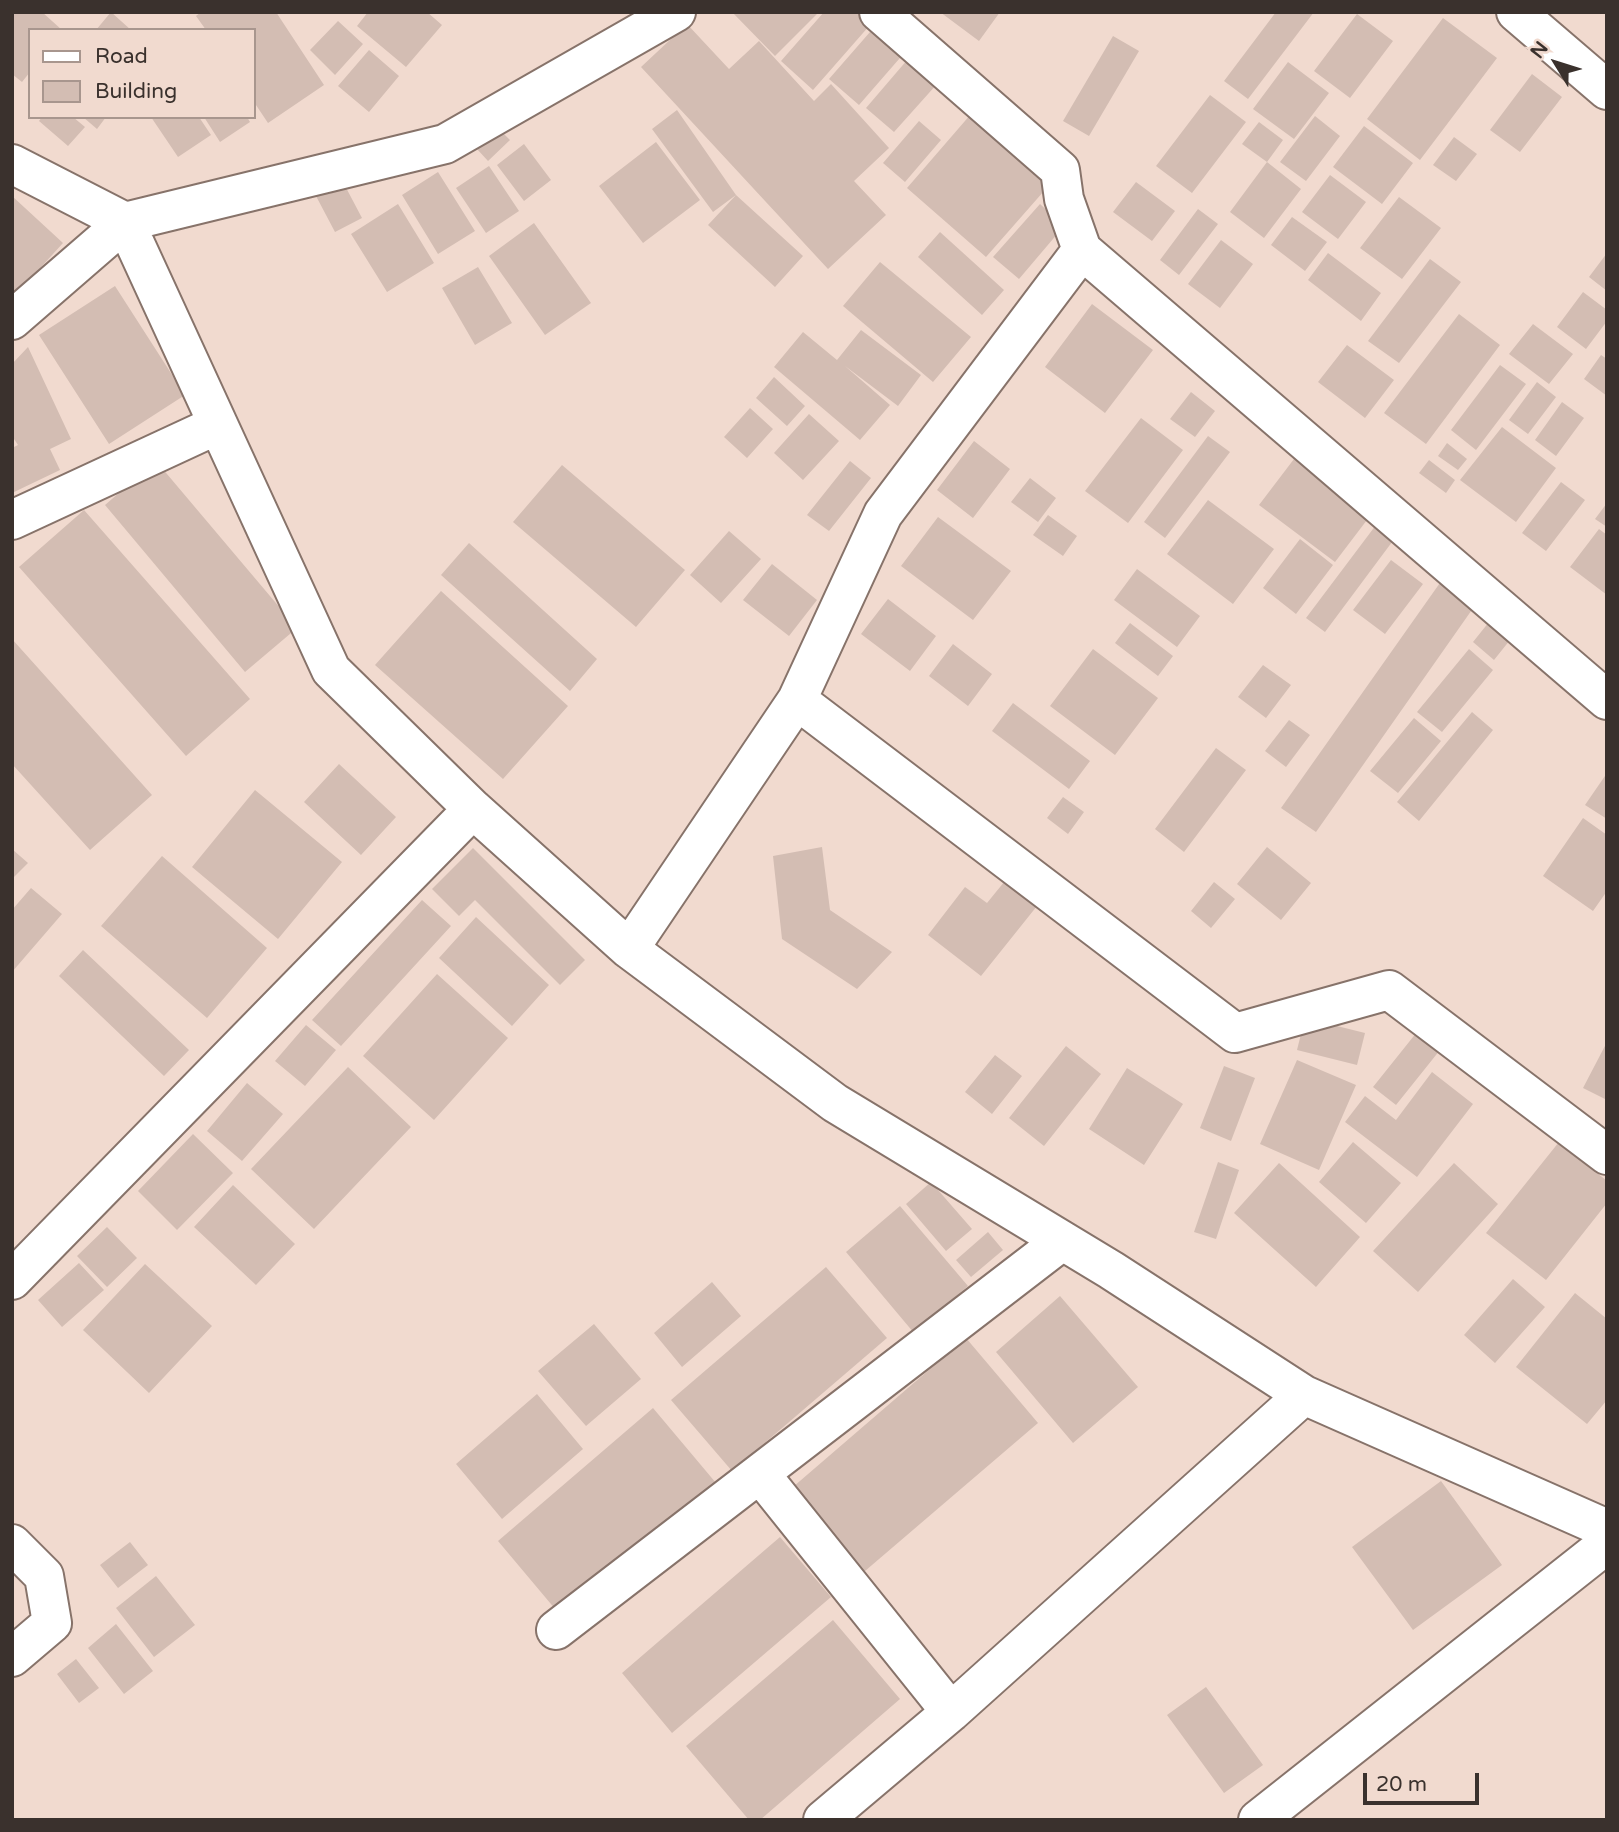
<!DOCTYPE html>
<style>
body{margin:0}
#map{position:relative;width:1619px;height:1832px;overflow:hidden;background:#f1dacf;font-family:"Varela Round",sans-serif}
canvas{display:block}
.frame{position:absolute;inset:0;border:14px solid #3a312d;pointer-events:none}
.legend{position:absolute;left:28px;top:28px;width:228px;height:91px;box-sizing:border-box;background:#f1dacf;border:2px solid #a8968e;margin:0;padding:9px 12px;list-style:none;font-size:21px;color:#3a312d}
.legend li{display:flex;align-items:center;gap:14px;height:35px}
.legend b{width:35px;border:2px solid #a8968e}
.north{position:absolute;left:1521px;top:28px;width:70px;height:70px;-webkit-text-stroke:5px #f1dacf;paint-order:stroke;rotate:308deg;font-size:19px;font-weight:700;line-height:28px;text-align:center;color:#3a312d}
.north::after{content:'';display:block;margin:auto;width:24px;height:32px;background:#3a312d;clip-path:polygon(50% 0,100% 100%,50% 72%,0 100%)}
.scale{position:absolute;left:1363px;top:1773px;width:116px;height:32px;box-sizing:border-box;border:4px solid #3a312d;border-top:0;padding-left:9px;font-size:21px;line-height:24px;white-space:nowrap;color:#3a312d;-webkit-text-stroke:5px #f1dacf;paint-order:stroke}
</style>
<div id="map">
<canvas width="1619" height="1832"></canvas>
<div class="frame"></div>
<ul class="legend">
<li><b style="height:9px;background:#fff"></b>Road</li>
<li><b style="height:19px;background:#d3bdb3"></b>Building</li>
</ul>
<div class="north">N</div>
<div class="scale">20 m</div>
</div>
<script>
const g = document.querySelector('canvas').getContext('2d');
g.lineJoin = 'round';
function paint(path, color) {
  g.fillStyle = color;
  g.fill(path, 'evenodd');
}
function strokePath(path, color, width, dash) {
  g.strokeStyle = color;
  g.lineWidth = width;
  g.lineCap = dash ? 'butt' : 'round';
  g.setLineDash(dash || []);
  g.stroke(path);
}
paint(new Path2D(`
 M12 12H42L62 30H30V72L22 82 12 74Z
 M111 12 131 30H96Z
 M201 12H276L324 85 268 123 254 102V30H206L196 16Z
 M368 12H427L442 25 406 67 357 26Z
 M732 12H819L775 56Z
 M824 12H856L870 25 813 90 781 61Z
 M940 12H1000L979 41Z
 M1276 12H1314L1248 99 1224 81Z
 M1357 14 1393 41 1350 98 1314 71Z
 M1443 18 1497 58 1420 160 1367 119Z
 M338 21 363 44 335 75 310 50Z
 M687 24 729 69 759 41 814 101 831 84 889 148 854 181 886 215 828 269 641 67Z
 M877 24 906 51 859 105 829 79Z
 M1113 36 1139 51 1089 136 1063 121Z
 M369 50 399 76 369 112 338 86Z
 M908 59 937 84 894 132 866 108Z
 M1288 62 1329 93 1294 139 1253 109Z
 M1532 74 1562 97 1520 152 1490 130Z
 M1210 95 1246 122 1192 193 1156 166Z
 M677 110 736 195 803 256 775 287 708 225 736 195 713 212 652 129Z
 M971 114 1051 183 986 257 907 188Z
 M1315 116 1340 136 1306 181 1280 162Z
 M42 117H73L85 127 68 146 39 121Z
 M83 117H106L97 129Z
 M151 117H199L211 135 178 157Z
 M204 117H247L250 122 220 142Z
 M919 121 941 140 905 182 883 163Z
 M1259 122 1283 140 1267 162 1242 144Z
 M1364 126 1413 163 1382 204 1333 167Z
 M498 128 510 140 488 161 477 149Z
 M1454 137 1477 154 1456 181 1433 165Z
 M656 142 700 200 643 243 599 186Z
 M524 144 551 180 524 201 497 165Z
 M1267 162 1301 189 1264 238 1230 212Z
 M489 166 519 211 486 233 456 188Z
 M438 172 475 231 438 254 402 195Z
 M1330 175 1366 202 1338 239 1302 212Z
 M343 182 362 218 335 232 316 196Z
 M1136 182 1175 211 1152 241 1113 212Z
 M12 196 63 243 12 299Z
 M1399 197 1441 228 1402 279 1360 248Z
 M398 204 434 263 387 292 351 234Z
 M1040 204 1064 226 1019 279 993 257Z
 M1198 209 1218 224 1179 275 1160 260Z
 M1292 217 1327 242 1305 271 1271 245Z
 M534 223 591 303 545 335 489 256Z
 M940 232 1004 290 982 315 918 257Z
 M1221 240 1253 264 1220 308 1188 284Z
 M1328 253 1381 293 1361 321 1308 280Z
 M1607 253V291L1589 277Z
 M1430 259 1461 282 1399 363 1368 341Z
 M880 262 971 337 933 382 843 306Z
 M478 267 512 323 475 345 442 288Z
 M115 286 185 395 109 444 39 335Z
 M1583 292 1607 310V321L1586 349 1557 327Z
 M1092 304 1153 350 1105 413 1045 367Z
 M1459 314 1500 345 1426 444 1384 413Z
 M1533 324 1573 354 1549 384 1509 354Z
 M861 330 921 375 898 406 845 366 890 405 860 440 774 367 803 332 837 360Z
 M1347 345 1394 380 1365 418 1318 382Z
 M28 347 71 439 50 449 60 470 12 493V448L18 445 12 436V364Z
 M1601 355 1607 359V396L1584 379Z
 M1500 365 1526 384 1476 450 1451 430Z
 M774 377 805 406 787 426 756 398Z
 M1537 382 1556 397 1528 434 1509 420Z
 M1191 392 1215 411 1195 437 1170 419Z
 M1562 402 1584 418 1556 456 1535 440Z
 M750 408 773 429 747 458 724 437Z
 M809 414 839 441 803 480 774 453Z
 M1141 418 1183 450 1128 523 1085 491Z
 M1502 427 1556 468 1516 522 1460 480Z
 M1208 436 1230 452 1165 538 1144 522Z
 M974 441 1010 469 973 518 937 490Z
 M1447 443 1467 459 1458 470 1438 456Z
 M1294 459 1370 516 1335 562 1259 505Z
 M1429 460 1455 480 1446 493 1419 473Z
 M156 461 297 628 245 672 105 505Z
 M850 461 871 478 829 531 807 515Z
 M562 465 685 570 636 627 513 522Z
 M1030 478 1056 498 1038 522 1011 502Z
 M1561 482 1585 500 1546 551 1522 533Z
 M1208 500 1274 549 1233 604 1167 554Z
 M1607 503V527L1595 519Z
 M84 510 250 699 186 756 19 567Z
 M1048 515 1077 536 1063 556 1033 535Z
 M938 517 1011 571 973 620 901 566Z
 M1376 525 1395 538 1325 632 1306 618Z
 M1599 529 1607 535V595L1570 567Z
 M729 531 761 559 721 603 690 575Z
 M1300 539 1333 565 1296 614 1263 588Z
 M469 543 597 659 570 691 441 575Z
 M1391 560 1423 584 1385 634 1353 610Z
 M772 564 817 600 789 636 743 600Z
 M1137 569 1200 616 1177 647 1114 600Z
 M1442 580 1476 604 1316 832 1281 808Z
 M441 591 568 706 503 779 375 665Z
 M888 599 936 636 910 671 861 634Z
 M1489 622 1510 640 1494 660 1473 642Z
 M1130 623 1173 656 1158 676 1115 643Z
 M12 639 152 795 90 850 12 764Z
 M953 644 992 674 968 706 929 676Z
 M1093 649 1158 698 1115 755 1050 706Z
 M1469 649 1493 670 1442 732 1417 712Z
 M1263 665 1291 685 1266 718 1238 697Z
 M1013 703 1090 761 1069 789 992 731Z
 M1472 712 1493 730 1419 821 1397 802Z
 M1414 718 1441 741 1398 793 1370 771Z
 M1289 720 1310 735 1286 767 1265 751Z
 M1216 748 1246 770 1184 852 1155 829Z
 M339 764 396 817 361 855 304 802Z
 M1607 773V819L1585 805Z
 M255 790 342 862 278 939 192 867Z
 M1063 797 1084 812 1068 834 1047 818Z
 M1583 818 1607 835V891L1593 911 1543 876Z
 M822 847 830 910 892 952 857 989 782 939 773 856Z
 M1267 847 1311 883 1281 920 1237 884Z
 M473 848 585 960 560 985 475 900 459 916 432 889Z
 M12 849 28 863 12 879Z
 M162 856 267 948 207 1018 101 926Z
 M1009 876 1041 901 981 976 928 935 965 887 987 903Z
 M1214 882 1235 899 1211 928 1191 911Z
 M31 888 62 914 12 972V910Z
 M422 900 451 926 341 1046 312 1020Z
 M476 917 549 985 512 1026 439 958Z
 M83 950 189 1050 164 1076 59 976Z
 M437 974 508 1038 434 1120 363 1056Z
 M1305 1018 1365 1033 1357 1065 1297 1050Z
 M306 1025 336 1050 305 1086 275 1061Z
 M1417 1032 1440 1050 1396 1105 1373 1087Z
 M1607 1042V1100L1583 1088Z
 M1066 1046 1101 1074 1044 1146 1009 1118Z
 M995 1055 1022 1076 992 1114 965 1092Z
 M1297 1060 1356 1085 1319 1170 1260 1144Z
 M1224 1066 1255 1078 1231 1141 1200 1128Z
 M348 1067 411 1127 314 1229 251 1169Z
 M1127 1068 1183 1104 1144 1165 1089 1129Z
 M1432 1072 1473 1104 1417 1177 1345 1122 1365 1096 1396 1120Z
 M247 1083 283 1114 242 1161 207 1131Z
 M193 1134 233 1173 177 1230 138 1191Z
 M1353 1142 1401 1183 1366 1223 1319 1182Z
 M1559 1142 1607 1181V1203L1546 1280 1486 1233Z
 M1218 1162 1239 1170 1216 1239 1194 1232Z
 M1279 1163 1360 1237 1316 1287 1234 1213Z
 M1454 1163 1498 1204 1418 1292 1373 1251Z
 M931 1182 972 1229 946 1251 906 1204Z
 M233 1185 295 1244 256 1285 194 1227Z
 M900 1206 968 1286 914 1333 846 1252Z
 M107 1227 137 1258 107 1287 77 1256Z
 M988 1232 1003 1250 971 1277 956 1260Z
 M79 1263 104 1290 62 1327 38 1300Z
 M145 1264 212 1326 149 1393 83 1330Z
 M826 1267 887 1338 732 1471 671 1400Z
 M1513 1279 1545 1307 1495 1363 1464 1335Z
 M712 1282 741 1316 682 1367 654 1333Z
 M1575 1293 1607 1319V1400L1587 1424 1516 1367Z
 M1060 1296 1138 1387 1073 1443 996 1352Z
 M594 1324 641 1379 586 1426 538 1371Z
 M966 1338 1038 1423 858 1577 786 1493Z
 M537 1394 583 1449 502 1519 456 1464Z
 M653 1408 716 1483 561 1616 498 1541Z
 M1441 1481 1502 1565 1413 1630 1352 1547Z
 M780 1537 831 1597 672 1733 622 1673Z
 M130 1542 148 1565 118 1588 100 1565Z
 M156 1576 195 1625 154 1657 116 1608Z
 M833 1620 900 1699 760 1820H749L686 1746Z
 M116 1624 153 1671 124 1694 88 1648Z
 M76 1659 99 1688 79 1703 57 1674Z
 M1206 1687 1263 1765 1224 1793 1167 1715Z`), '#d3bdb3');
const minor = new Path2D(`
 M1516 12 1607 90
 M12 164 125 222 331 670 473 809 629 949 835 1103 1111 1270 1304 1395 1607 1529
 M1082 250 1607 700
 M12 320 125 222 445 144 676 12
 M12 520 217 425
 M797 700 1235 1033 1389 990 1607 1155
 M629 949 797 700 883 514 1082 250 1064 199 1060 170 879 12
 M12 1280 473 809
 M761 1475 951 1712
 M12 1544 44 1576 52 1623 12 1657
 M556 1630 1062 1241
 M823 1820 951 1712 1304 1395
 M1258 1820 1607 1544`);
strokePath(minor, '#87736a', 42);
strokePath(minor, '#fff', 38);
</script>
